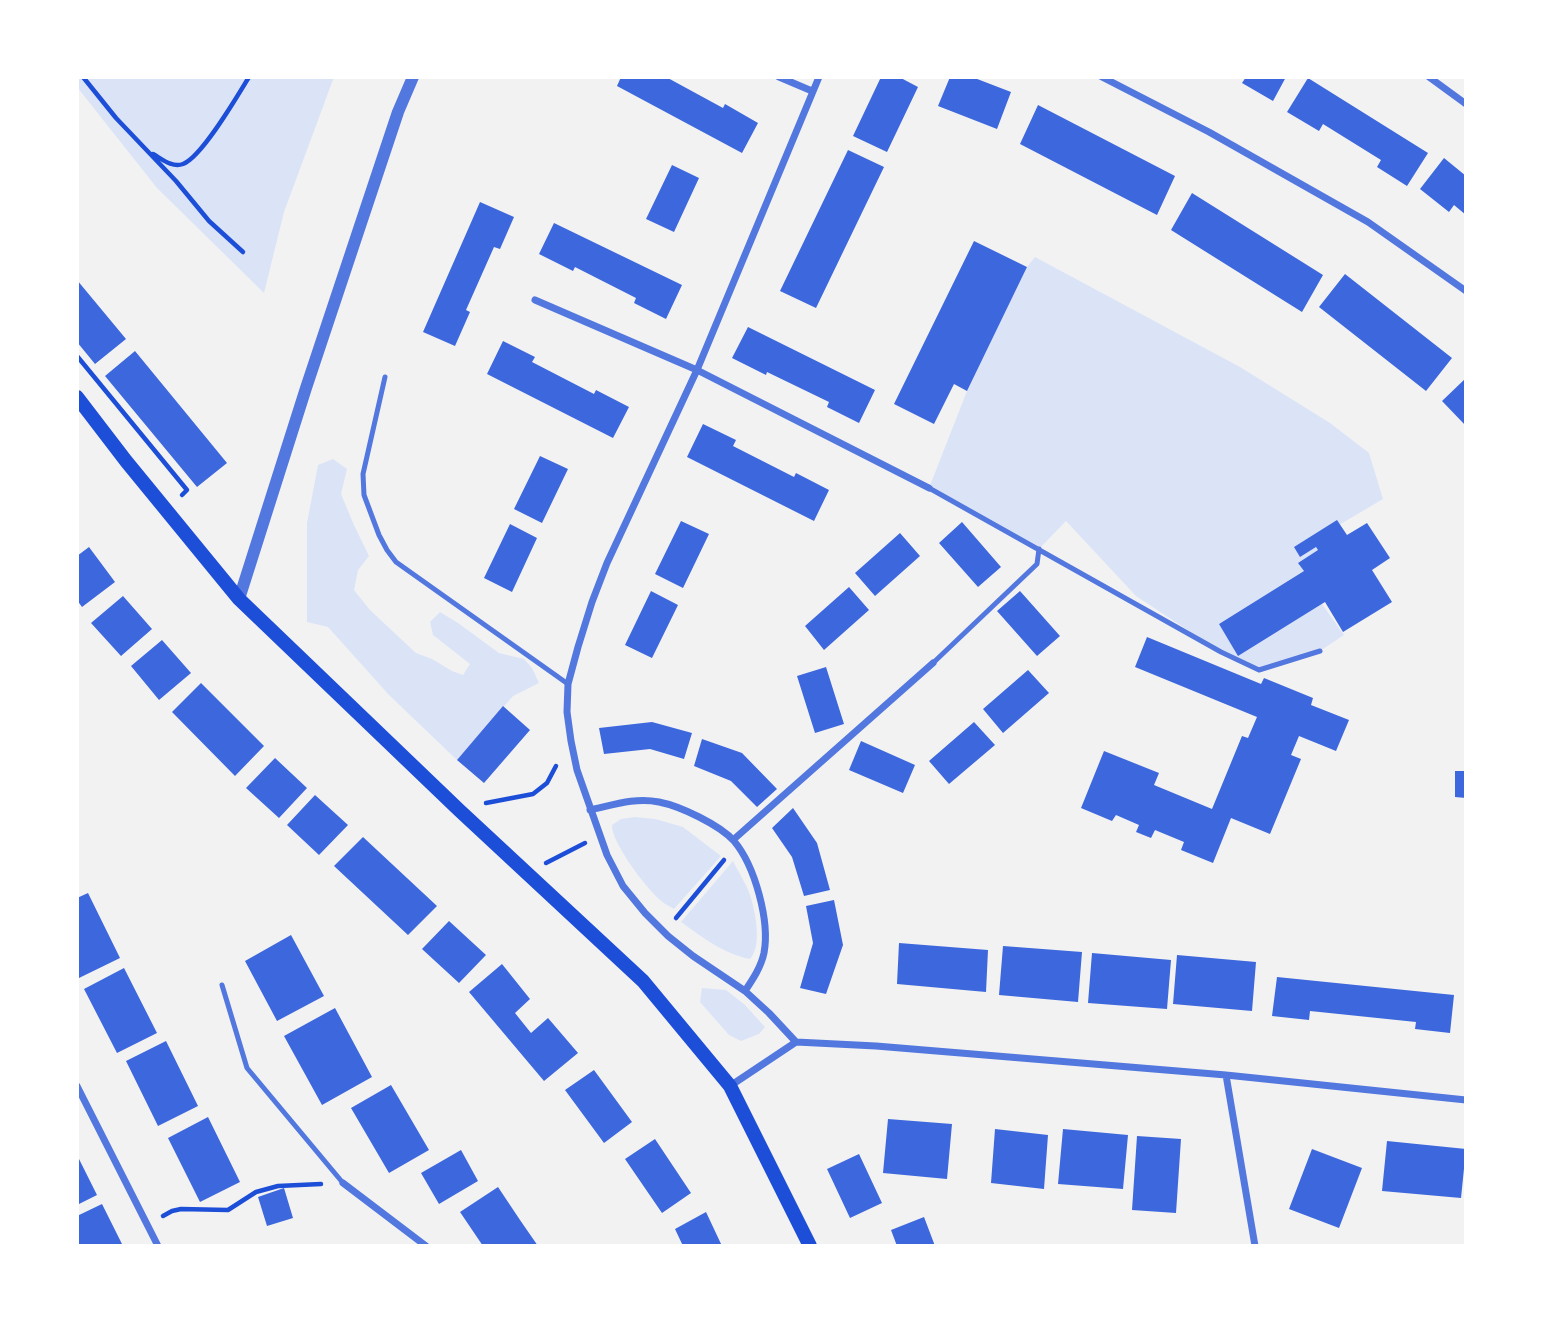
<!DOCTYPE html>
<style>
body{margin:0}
#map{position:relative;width:1543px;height:1323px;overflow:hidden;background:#f2f2f2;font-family:"IBM Plex Sans",sans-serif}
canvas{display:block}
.frame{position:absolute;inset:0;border:79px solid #fff;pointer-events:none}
</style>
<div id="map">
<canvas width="1543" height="1323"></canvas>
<div class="frame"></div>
</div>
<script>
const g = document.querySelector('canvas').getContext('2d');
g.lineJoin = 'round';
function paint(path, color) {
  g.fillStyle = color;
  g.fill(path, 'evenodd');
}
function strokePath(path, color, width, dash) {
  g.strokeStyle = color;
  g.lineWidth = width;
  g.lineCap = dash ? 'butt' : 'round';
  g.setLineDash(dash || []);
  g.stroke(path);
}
paint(new Path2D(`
 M77 77H334L284 212 264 293 157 188 77 87Z
 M1035 257 1240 367 1330 423 1369 453 1383 499 1339 525 1300 556 1316 547 1318 550 1299 563 1304 571 1219 624 1239 655 1322 604 1344 635 1320 651 1259 670 1221 652 1136 596 1066 521 1039 549 929 488 967 391 1027 267Z
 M333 459 347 469 341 494 354 525 369 556 358 570 354 590 370 610 416 653 432 659 452 671 463 675 470 664 433 635 430 622 440 612 458 623 499 653 524 659 532 668 539 683 513 696 457 760 389 695 328 627 307 622V523L318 465Z
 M635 817 655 819 683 827 721 856 674 909C670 906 664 904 660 900 646 888 611 842 612 825L621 819Z
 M733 861C738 871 745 882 749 892 755 909 763 945 750 959 724 954 702 937 681 922Z
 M702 988 726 990 745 1005 765 1027 759 1034 741 1041 729 1035 700 1002Z`), '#dbe4f7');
paint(new Path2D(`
 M621 77H666L723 108 725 104 758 123 742 153 617 86Z
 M881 77H899L918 87 887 152 853 136Z
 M950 77H972L1011 92 997 129 938 106Z
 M1246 77H1286L1273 101 1242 83Z
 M1308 78 1428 153 1407 186 1377 167 1381 160 1323 124 1319 131 1287 112Z
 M1038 105 1175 176 1157 215 1020 144Z
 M848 150 884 167 816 308 780 291Z
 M1444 158 1466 176V215L1454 205 1449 212 1420 189Z
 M672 165 699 178 674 232 646 219Z
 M1192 193 1323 275 1302 312 1171 230Z
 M480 202 514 217 500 249 494 247 466 310 470 312 455 346 423 332Z
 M554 223 682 285 666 319 634 303 636 298 575 267 573 271 539 254Z
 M974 241 1027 267 967 391 954 384 934 424 894 404Z
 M1345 274 1452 358 1426 391 1319 307Z
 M77 280 126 339 95 364 77 342Z
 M748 327 875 390 859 423 827 407 829 402 767 372 766 375 732 358Z
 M503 341 535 357 532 362 594 394 596 390 629 407 613 438 487 374Z
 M135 351 227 463 197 487 105 376Z
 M1466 378V426L1442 401Z
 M703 424 736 440 733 446 794 477 796 473 829 490 814 521 687 457Z
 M540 456 568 469 542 523 514 509Z
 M1337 520 1347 535 1367 523 1390 558 1372 570 1392 602 1343 632 1325 602 1238 656 1219 624 1304 571 1298 563 1318 550 1316 547 1300 557 1294 547Z
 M681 521 709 534 683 588 655 574Z
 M962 522 1001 567 978 587 939 543Z
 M510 524 537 538 512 592 484 578Z
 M900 533 920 556 875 596 855 573Z
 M89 547 115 582 82 607 77 600V556Z
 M849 587 869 610 824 650 805 626Z
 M651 591 678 605 652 658 625 645Z
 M1020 591 1060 636 1037 656 997 611Z
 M123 596 152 629 121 656 91 623Z
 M1147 637 1261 684 1264 678 1313 698 1311 705 1349 720 1336 751 1299 736 1291 755 1301 759 1270 834 1231 818 1213 863 1181 850 1184 842 1155 830 1151 838 1136 832 1139 825 1116 815 1112 821 1081 808 1104 751 1159 773 1154 785 1212 809 1242 736 1248 738 1257 717 1135 667Z
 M162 640 191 673 159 700 131 666Z
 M826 667 844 724 815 733 797 676Z
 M1028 670 1049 693 1003 733 983 709Z
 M201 683 264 746 235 776 172 712Z
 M503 706 530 730 484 783 457 760Z
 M652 722 692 733 684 759 650 749 604 754 599 728Z
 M974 722 995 745 949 784 929 761Z
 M702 739 742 753 777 789 757 807 731 781 694 766Z
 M861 741 915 765 903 793 849 770Z
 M275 758 307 788 279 818 246 788Z
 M1455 771H1466V798L1455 797Z
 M315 795 348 825 319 855 287 825Z
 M793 808 817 843 830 890 804 896 792 857 772 828Z
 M363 837 437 906 408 935 334 866Z
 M88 893 120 958 79 978 77 973V898Z
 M834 900 843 945 826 994 800 988 813 943 806 906Z
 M449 921 486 955 459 983 422 949Z
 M291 935 324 996 277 1021 245 961Z
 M899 943 988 950 986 992 897 984Z
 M1003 946 1082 952 1078 1002 999 995Z
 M1092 953 1171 960 1167 1009 1088 1003Z
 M1177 955 1256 962 1252 1011 1173 1004Z
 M502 964 530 999 515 1013 531 1033 548 1018 578 1053 544 1081 469 992Z
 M124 968 157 1033 117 1053 84 989Z
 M1277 977 1454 995 1450 1033 1415 1029 1416 1022 1310 1011 1309 1020 1272 1016Z
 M335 1008 372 1077 322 1105 284 1036Z
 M166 1041 198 1106 158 1126 126 1061Z
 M594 1070 632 1122 604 1143 565 1090Z
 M391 1085 429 1150 389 1173 351 1108Z
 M208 1117 240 1182 200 1202 168 1138Z
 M888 1119 952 1124 947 1179 883 1173Z
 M995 1129 1048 1135 1044 1189 991 1183Z
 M1063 1129 1128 1135 1123 1189 1058 1184Z
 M1137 1136 1181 1139 1176 1213 1132 1210Z
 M655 1139 691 1193 662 1213 625 1159Z
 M1387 1141 1466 1149 1461 1198 1382 1191Z
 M1312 1149 1362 1168 1339 1228 1289 1209Z
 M461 1150 478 1181 439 1204 421 1173Z
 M859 1154 882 1203 850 1218 827 1169Z
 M77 1155 97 1195 77 1205Z
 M498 1187 520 1220 538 1246H483L460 1212Z
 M284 1188 293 1218 267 1226 258 1197Z
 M102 1204 123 1246H77V1216Z
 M706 1212 722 1246H683L675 1229Z
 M924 1217 935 1246H897L891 1230Z`), '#3d67dc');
strokePath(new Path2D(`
 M83 77 116 118 176 181 209 221 243 252
 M153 154C162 159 172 168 183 164 202 157 238 95 249 77
 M77 356 187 490 182 495
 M486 803 533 794 547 783 556 766
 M546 863 585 843
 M676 918 724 860
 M163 1216 172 1211 181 1209 228 1210 256 1192 278 1186 321 1184`), '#1d4ed8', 4.5);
strokePath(new Path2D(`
 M385 377 363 474 364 495 379 535 387 550 396 562 568 684
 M929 488 1221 652 1259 670 1320 651
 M933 663 1037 564 1039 549
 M222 985 247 1068 343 1183`), '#5277de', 5);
strokePath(new Path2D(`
 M779 77 812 91
 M1102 77 1209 132 1368 222 1466 291
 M1429 77 1466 104
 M535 300 697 370 929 488
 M590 810C613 805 635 797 659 802 680 806 720 825 734 841 755 866 770 921 764 953 761 967 753 979 745 991
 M733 840 933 663
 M796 1042 769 1013 745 991 693 956 668 936 645 913 623 886 607 855 577 770 571 741 567 712 568 684 578 647 592 602 607 563 697 370 819 77
 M1226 1075 1255 1246
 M77 1086 158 1246
 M730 1086 796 1042 876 1046 1226 1075 1466 1100
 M343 1183 426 1246`), '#5277de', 7);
strokePath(new Path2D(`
 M239 599 306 388 398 112 413 77`), '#5277de', 12);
strokePath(new Path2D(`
 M77 397 126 461 239 599 459 810 643 981 730 1086 810 1246`), '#1d4ed8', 14);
</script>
